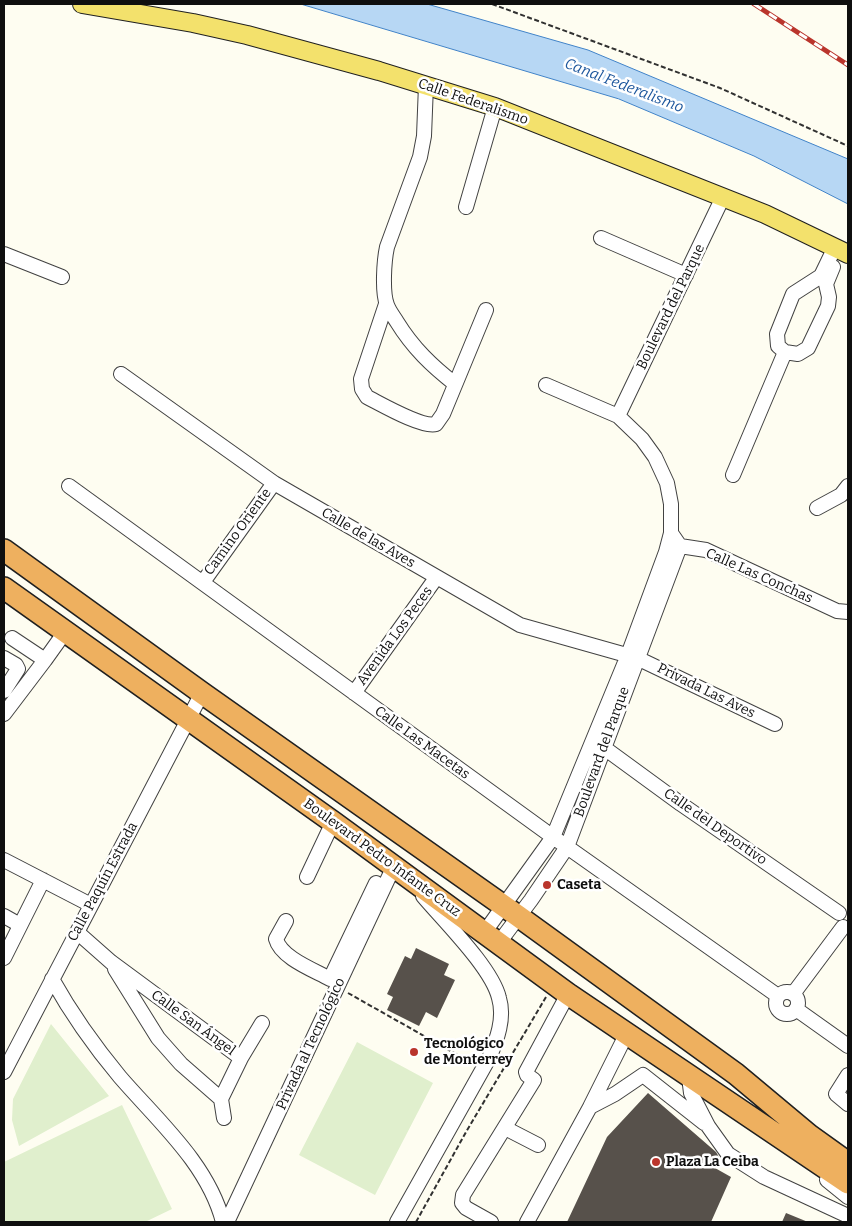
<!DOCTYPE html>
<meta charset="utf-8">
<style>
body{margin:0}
#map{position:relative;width:852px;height:1226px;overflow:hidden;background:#fefdf1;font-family:Bitter,serif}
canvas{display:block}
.frame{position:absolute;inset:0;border:5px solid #0f0f0f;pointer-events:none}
</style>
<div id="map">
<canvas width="852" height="1226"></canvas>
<div class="frame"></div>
</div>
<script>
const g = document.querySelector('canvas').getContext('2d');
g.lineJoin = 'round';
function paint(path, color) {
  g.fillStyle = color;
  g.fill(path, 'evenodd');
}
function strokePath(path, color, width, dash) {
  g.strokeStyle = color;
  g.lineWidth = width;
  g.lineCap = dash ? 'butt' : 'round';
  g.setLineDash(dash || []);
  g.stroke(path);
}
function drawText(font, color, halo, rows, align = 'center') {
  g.font = font + ' Bitter,serif';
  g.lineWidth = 5;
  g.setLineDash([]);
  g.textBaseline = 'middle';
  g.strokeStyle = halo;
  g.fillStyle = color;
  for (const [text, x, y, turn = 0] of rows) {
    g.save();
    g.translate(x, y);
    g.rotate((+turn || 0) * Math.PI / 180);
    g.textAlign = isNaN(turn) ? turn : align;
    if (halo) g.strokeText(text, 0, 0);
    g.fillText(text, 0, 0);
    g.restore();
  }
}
paint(new Path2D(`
 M51 1024 109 1096 19 1146 12 1120 13 1099Z
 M357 1042 433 1083 375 1195 299 1155Z
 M122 1105 172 1209 145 1222H4V1162Z`), '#e0efcd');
const water = new Path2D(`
 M301 4H427L588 50 848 159V204L754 156 619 99Z`);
paint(water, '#b7d7f4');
strokePath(water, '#4183c8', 1);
paint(new Path2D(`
 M416 948 449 964 444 975 455 980 437 1018 426 1012 419 1026 387 1010 393 997 387 994 405 956 411 959Z
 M648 1093 716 1152 719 1157 715 1168 731 1177 711 1222H567L607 1137Z
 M786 1213 808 1222H782Z`), '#57514b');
const minor = new Path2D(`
 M426 85 424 136 420 157 387 247C384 261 382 292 387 305 389 311 394 317 397 322 413 348 432 366 455 384
 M466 207 495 107
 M601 238 686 275
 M4 254 62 277
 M386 304 361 379 362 389 367 397C381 404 422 428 436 424L443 414 486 310
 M785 352 798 354 808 348 828 306 829 297 826 284 833 267
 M121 374 274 483 520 625 637 658 775 724
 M618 416 723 197
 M733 475 785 352 778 346 777 334 793 294 821 276 835 247
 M69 486 553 837 778 996
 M817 508 841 495 848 486
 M672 543 680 546 706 550 837 611 848 612
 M203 582 274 483
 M12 638 45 660 65 632
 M4 658 16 665 18 669 4 691
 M354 693 436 578
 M4 714 45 660
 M596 743 603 747 681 804 839 913
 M4 860 91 905
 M307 877 333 822
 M4 916 20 925
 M286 921 276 939C281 958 314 970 330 979L376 883
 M77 932 111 962 241 1058
 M484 933 553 837 628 655 666 552 671 533V504L667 483 655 457 642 439 618 416 546 385
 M498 944 531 900 567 847 680 546 671 533
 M4 958 43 880
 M115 969 158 1038 181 1064 221 1099
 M52 979C71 1013 95 1047 120 1077 158 1121 208 1164 223 1222
 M776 1003a11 11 0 1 1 22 0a11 11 0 1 1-22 0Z
 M793 994 843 927
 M796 1009 848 1046
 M4 1072 202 693
 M848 1075 836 1094 848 1104
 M689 1077 691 1093 708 1126 728 1154 764 1177 848 1216
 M221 1099 241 1058 262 1023
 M221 1099 224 1118
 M590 1107 615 1094 643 1075 704 1123
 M505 1128 538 1145
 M827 1180 848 1197
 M227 1222 394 866
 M397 1222 489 1058C497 1040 505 1018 499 998 492 968 444 921 423 896
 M491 1222 466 1208 462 1203 463 1195 534 1080 527 1075 526 1072 568 994
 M527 1222 590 1107 626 1035`);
const major = new Path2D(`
 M82 4 193 23 247 35 379 71 495 107 765 214 848 254`);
const highway = new Path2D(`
 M4 550 202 693 518 916 736 1074 809 1135 848 1163
 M4 588 333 822 568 994 848 1183`);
strokePath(minor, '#424242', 16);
strokePath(major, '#202020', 20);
strokePath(highway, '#202020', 24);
strokePath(new Path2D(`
 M492 4 720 88 848 146
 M348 993 472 1063
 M416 1222 466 1132 546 997`), '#313131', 2, [5, 2.5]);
strokePath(minor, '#fff', 14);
strokePath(major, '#f3e16c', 18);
strokePath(highway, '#eeb05f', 21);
const rail = new Path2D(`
 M754 4 848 65`);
strokePath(rail, '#ba352c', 5);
strokePath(rail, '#fff', 3, [9]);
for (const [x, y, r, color] of [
 [547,885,5,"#ba352c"],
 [414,1052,5,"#ba352c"],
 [656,1162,5,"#ba352c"]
]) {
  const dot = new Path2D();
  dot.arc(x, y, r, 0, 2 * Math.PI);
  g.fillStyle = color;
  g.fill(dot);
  strokePath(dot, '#fff', 2);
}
drawText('14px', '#0f0f0f', '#fff', [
 ["Calle Federalismo",473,102,19],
 ["Boulevard del Parque",671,307,-64],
 ["Camino Oriente",238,532,-54],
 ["Calle de las Aves",368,538,30],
 ["Calle Las Conchas",759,576,24],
 ["Avenida Los Peces",395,636,-54],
 ["Privada Las Aves",706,691,26],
 ["Calle Las Macetas",422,743,36],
 ["Boulevard del Parque",602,752,-70],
 ["Calle del Deportivo",715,827,35],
 ["Boulevard Pedro Infante Cruz",382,858,36],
 ["Calle Paquín Estrada",103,882,-62],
 ["Calle San Ángel",193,1023,36],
 ["Privada al Tecnológico",311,1044,-65]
]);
drawText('bold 14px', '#0f0f0f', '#fff', [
 ["Caseta",557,885],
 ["Tecnológico",424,1044],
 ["de Monterrey",424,1060],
 ["Plaza La Ceiba",666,1162]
], 'left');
drawText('italic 15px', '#1c569c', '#fff', [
 ["Canal Federalismo",624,86,21]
]);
</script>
